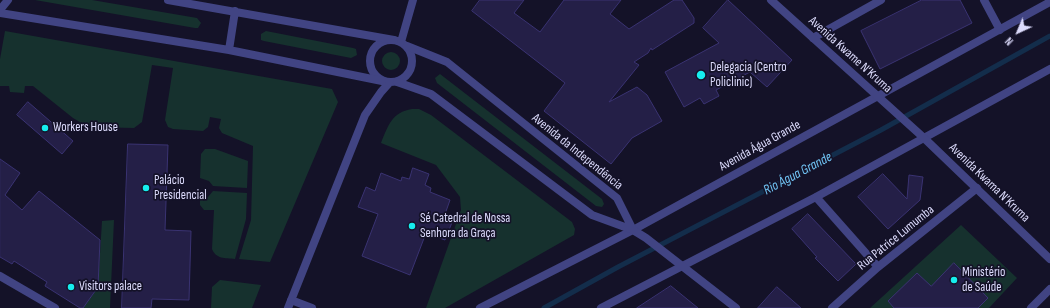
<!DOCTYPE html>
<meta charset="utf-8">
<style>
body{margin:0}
#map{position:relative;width:1050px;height:308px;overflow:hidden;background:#141228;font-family:"Sofia Sans Condensed",sans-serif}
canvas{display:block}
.north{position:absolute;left:998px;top:12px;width:40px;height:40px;-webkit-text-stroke:3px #141228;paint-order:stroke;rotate:224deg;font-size:11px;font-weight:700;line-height:16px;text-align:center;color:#dcdbfc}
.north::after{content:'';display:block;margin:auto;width:14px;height:18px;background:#dcdbfc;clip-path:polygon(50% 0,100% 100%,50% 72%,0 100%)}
</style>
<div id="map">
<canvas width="1050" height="308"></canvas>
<div class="north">N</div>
</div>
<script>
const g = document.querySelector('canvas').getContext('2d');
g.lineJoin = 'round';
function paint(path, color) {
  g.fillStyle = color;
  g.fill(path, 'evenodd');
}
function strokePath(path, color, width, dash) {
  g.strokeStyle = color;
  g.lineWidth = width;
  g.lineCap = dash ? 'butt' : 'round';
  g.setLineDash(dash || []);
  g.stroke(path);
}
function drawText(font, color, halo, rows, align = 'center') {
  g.font = font + ' "Sofia Sans Condensed",sans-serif';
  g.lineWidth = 3.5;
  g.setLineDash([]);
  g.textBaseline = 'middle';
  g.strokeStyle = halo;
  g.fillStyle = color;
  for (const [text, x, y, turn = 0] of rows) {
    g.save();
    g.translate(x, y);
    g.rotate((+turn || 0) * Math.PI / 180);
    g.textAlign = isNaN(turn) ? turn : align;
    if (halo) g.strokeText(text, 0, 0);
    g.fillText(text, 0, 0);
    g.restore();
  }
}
paint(new Path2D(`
 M35 0H92L197 18 201 23 198 28H195Z
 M5 31 332 89 338 102 270 262 239 259 251 220 253 146 222 133 219 128 221 119 210 117 208 127 203 131 173 129 168 127 165 120 173 68 152 65 142 122 134 128 92 127 85 125 73 118 33 86H25L24 93 10 92 9 86H0V59Z
 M266 31 353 48 356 49 357 55 351 58 264 41 261 40V34Z
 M382 61a9 9 0 1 1 18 0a9 9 0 1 1-18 0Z
 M440 74 602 199 604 204 602 207 596 206 437 83 435 78Z
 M412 109H419L431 115 572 222 575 229 574 235 445 308H426L461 210 460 197 436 165 381 143C388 126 392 112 412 109Z
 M205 149H215L248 161 247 188 213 186 209 181 200 178 201 154Z
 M213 191 247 193 246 219 235 259C225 258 216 259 212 249L214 210H204L200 205V199L208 197Z
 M114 220 110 308H83L98 287 102 221Z
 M961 225 1017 278 989 308H870Z
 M220 280 261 285 252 308H211L212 287Z`), '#16312e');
strokePath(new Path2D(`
 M544 308 618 267 881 130 1050 36`), '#132d4b', 5);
const building = new Path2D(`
 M480 0H524L514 13 540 32 564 0H621L610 14 629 29 674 0H682L694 18V23L652 50 651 48 648 53 634 62 639 65 609 102 637 87 647 95 662 121 632 138 611 164 544 111 565 83 472 11Z
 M728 0 792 60 767 87 750 72 716 90 719 96 704 104 700 98 684 107 665 72 719 43 703 28Z
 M922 0H960L972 23 880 69 861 31Z
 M28 102 73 141 62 154 17 115Z
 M128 144 168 145 165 230 191 231 189 300 152 299 151 308H122Z
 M0 159 20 173 5 195 22 210 39 191 100 240 98 287 83 308H80L45 286 47 282 14 261 12 264 0 257Z
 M413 168 429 174 425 185 431 188 430 192 450 200 444 217 453 220 445 240 426 233 410 275 362 256 378 214 358 207 366 187 375 191 381 173 401 181 402 177 409 179Z
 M883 174 907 199 909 175 923 177 920 200 888 229 858 197Z
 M808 214 856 264 838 281 815 258 817 257 792 229Z
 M954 263 988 298 978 308H894L888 301 917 273 931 286Z
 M671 286 698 308H637Z
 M777 287 801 308H758Z`);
paint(building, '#241f47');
strokePath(building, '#3a3372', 1);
strokePath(new Path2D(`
 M984 0 1000 30
 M813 38 881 0
 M370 61a21 21 0 1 1 42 0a21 21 0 1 1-42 0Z
 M401 42 413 0
 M816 197 878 267
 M0 276 55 308
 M291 300 312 308
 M288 308 365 115 381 92 389 83
 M480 308 633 230 1050 2
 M601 308 816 197 1050 69
 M832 308 878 267 977 188
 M1031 308 1050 289`), '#414483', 8);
strokePath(new Path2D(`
 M168 0 394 40
 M771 0 924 138 1050 259
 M0 10 8 0
 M0 13 229 50 382 81
 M407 46 447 62 617 198 633 230
 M229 50 235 11
 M397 82 431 94 592 215 633 230 646 238 736 308`), '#414483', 8);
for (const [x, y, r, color] of [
 [701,75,5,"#16edee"],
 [45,128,4,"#16edee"],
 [146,188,4,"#16edee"],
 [412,226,4,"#16edee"],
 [954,280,4,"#16edee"],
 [71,287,4,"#16edee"]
]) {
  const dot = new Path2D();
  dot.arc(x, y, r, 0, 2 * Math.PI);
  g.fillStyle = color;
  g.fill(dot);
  strokePath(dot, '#141228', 1.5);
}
drawText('13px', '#dcdbfc', '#141228', [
 ["Avenida Kwame N’Kruma",850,55,42],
 ["Avenida Água Grande",760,146,-29],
 ["Avenida da Independência",577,152,39],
 ["Avenida Kwama N’Kruma",989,183,44],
 ["Rua Patrice Lumumba",896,238,-39]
]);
drawText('13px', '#dcdbfc', '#141228', [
 ["Delegacia (Centro",710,68],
 ["Policlinic)",710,83],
 ["Workers House",53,128],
 ["Palácio",154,181],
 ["Presidencial",154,196],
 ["Sé Catedral de Nossa",420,219],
 ["Senhora da Graça",420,234],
 ["Ministério",962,273],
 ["de Saúde",962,288],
 ["Visitors palace",79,287]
], 'left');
drawText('italic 14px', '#71c4f5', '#141228', [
 ["Rio Água Grande",798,174,-28]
]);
</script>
